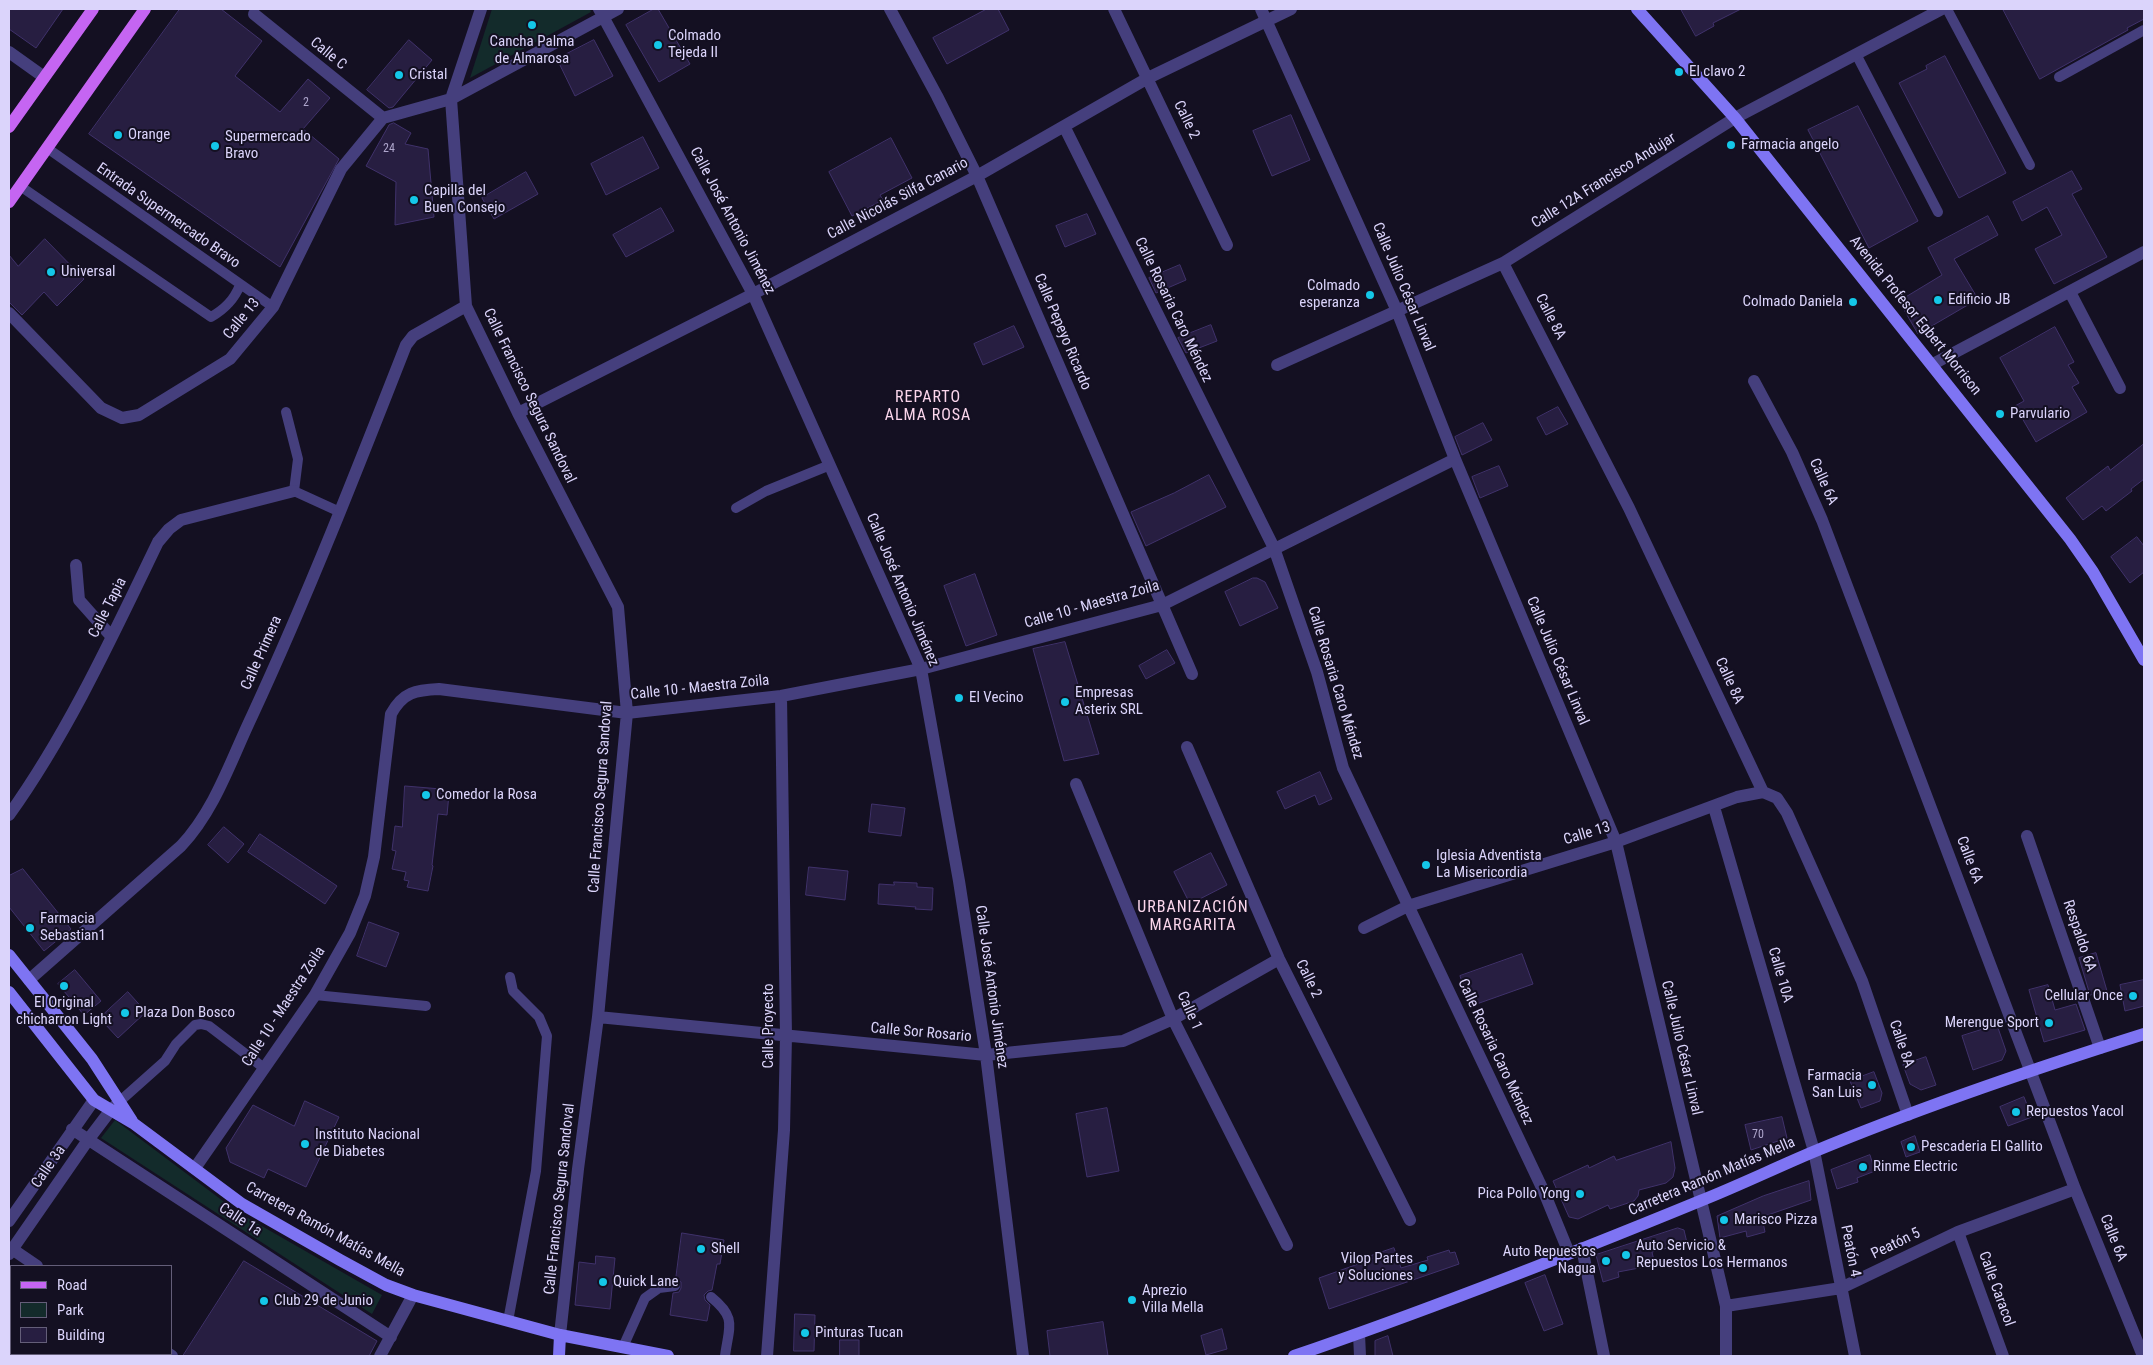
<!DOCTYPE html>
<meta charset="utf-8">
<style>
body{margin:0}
#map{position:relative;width:2153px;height:1365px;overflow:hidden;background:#141022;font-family:"Roboto Condensed",sans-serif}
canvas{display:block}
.frame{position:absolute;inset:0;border:10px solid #dbd4fb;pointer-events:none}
.legend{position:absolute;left:10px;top:1265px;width:162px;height:90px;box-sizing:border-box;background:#141022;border:1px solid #645e79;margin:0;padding:6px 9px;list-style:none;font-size:15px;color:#dbd4fb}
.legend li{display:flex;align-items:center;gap:10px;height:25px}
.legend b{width:25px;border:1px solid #645e79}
</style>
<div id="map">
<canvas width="2153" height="1365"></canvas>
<div class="frame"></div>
<ul class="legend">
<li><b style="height:6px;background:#c565f2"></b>Road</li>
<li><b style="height:14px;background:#132b2b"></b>Park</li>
<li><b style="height:14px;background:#271e41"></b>Building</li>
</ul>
</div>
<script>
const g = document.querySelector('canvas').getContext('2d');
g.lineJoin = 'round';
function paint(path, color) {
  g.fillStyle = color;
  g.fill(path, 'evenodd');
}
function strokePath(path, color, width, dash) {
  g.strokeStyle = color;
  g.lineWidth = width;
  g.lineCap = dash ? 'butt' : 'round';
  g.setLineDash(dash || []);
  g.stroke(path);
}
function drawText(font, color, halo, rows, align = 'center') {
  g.font = font + ' "Roboto Condensed",sans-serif';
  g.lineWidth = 4;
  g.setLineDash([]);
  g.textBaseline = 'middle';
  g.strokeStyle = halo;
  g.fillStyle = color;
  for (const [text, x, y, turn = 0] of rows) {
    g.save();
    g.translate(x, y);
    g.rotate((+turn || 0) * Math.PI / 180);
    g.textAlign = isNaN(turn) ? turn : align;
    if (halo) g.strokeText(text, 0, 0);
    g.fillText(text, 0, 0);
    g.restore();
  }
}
paint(new Path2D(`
 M492 9H590L591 12 470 78Z
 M115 1120 239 1213 382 1295 372 1314 101 1138Z`), '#132b2b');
const building = new Path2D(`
 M9 9H63L36 48 9 29Z
 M180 9H221L262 41 235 76 280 112 308 79 330 98 303 129 339 159 280 267 89 134Z
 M654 9H658L690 64 659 82 626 25Z
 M987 9H998L1009 30 947 64 933 38Z
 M1681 9H1741L1713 23 1714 26 1696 36Z
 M2003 9H2144V19L2127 28 2128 30 2040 79Z
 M409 40 432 60 393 107 389 108 367 90Z
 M594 40 613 76 575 96 557 59Z
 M1945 56 2006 173 1959 198 1899 83 1927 69 1926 66Z
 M1858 106 1918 221 1869 248 1808 130Z
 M1291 115 1310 160 1272 176 1253 131Z
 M394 123 411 133 405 144 428 149 434 217 395 225 396 182 366 166 389 125Z
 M643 137 659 168 606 195 591 164Z
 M891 138 912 178 880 195 883 200 852 216 829 172Z
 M2072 171 2082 189 2072 194 2107 257 2054 284 2035 249 2062 235 2047 207 2022 221 2013 202Z
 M526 172 538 194 494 219 482 198Z
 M661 208 674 231 626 257 613 235Z
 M1087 214 1096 234 1065 247 1056 226Z
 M1988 216 1998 235 1954 259 1978 299 1918 334 1899 301 1942 275 1928 248Z
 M45 239 84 279 57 306 44 292 22 315 9 302V255L18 266Z
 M1180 265 1186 280 1156 293 1149 278Z
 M1211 325 1217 341 1186 353 1178 338Z
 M1014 326 1024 347 983 365 974 344Z
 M2055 327 2074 362 2068 365 2079 383 2072 387 2087 412 2036 442 2015 406 2024 401 2000 358Z
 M1558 407 1568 424 1546 435 1537 418Z
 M1483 423 1492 440 1462 455 1455 437Z
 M2144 444V479L2131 489 2132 491 2106 511 2102 506 2083 520 2066 498 2108 466 2110 470Z
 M1499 466 1508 486 1480 498 1472 477Z
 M1209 475 1226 507 1146 546 1131 512 1174 493Z
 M2137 537 2144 546V572L2130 583 2111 557Z
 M975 574 997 635 966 646 944 586Z
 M1253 578H1257L1265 582 1278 608 1240 626 1225 592Z
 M1065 642 1099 754 1064 761 1033 649Z
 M1167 650 1175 663 1146 679 1139 666Z
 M1320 772 1332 799 1319 805 1315 795 1285 809 1277 792Z
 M405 786 441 789 440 793 449 794 447 815 438 814 432 865 433 866 428 891 407 887 409 881 404 880 406 872 392 869 396 851 392 850 395 826 402 827Z
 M872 804 905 808 901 836 869 832Z
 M224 827 244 844 228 863 208 845Z
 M260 834 337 886 325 904 248 852Z
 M1211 853 1227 885 1190 904 1174 872Z
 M809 867 848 871 845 900 806 895Z
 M23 869 71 929 44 951 9 907V876Z
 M894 882 917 883V887L933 888 932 910 915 909 916 907 878 904 879 884 894 885Z
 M369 922 399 933 386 967 357 956Z
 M2096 953 2107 991 2090 995 2079 958Z
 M1522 954 1533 984 1471 1006 1460 976Z
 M75 970 101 1001 84 1015 58 984Z
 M2144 980V1006L2125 1011 2120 985Z
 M2048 985 2055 1010 2076 1004 2085 1030 2044 1042 2029 990Z
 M128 992 146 1012 118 1038 104 1023 103 1015Z
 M1997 1025 2006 1051 2002 1060 1973 1070 1962 1036Z
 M1926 1057 1936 1085 1921 1090 1910 1084 1903 1065Z
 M1874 1072 1882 1093 1880 1101 1861 1108 1850 1081Z
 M2024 1097 2032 1117 2008 1126 2000 1107Z
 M305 1101 339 1117 306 1187 268 1169 264 1178 230 1162 226 1148 253 1105 294 1126Z
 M1107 1108 1119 1171 1087 1177 1076 1114Z
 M1782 1117 1787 1138 1751 1150 1745 1125Z
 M1915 1136 1920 1152 1906 1157 1901 1142Z
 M1671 1142 1675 1168 1673 1177 1666 1183 1639 1190 1638 1196 1634 1201 1610 1209 1608 1205 1578 1219 1569 1217 1553 1181 1588 1165 1589 1168 1614 1156 1616 1160Z
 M1870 1155 1875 1171 1857 1178 1858 1182 1837 1189 1831 1170Z
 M1809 1181 1811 1200 1762 1217 1765 1232 1747 1237 1746 1231 1720 1238 1717 1216 1763 1196Z
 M1678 1228 1684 1230 1687 1243 1652 1252 1655 1265 1618 1272 1619 1277 1603 1282 1596 1255Z
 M682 1233 724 1240 720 1264H717L712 1290 708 1291 704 1295 705 1300 710 1305 707 1321 670 1315 673 1293 679 1292 681 1288V1282L676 1279Z
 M1394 1248 1401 1268 1428 1260 1427 1257 1449 1250 1450 1253 1455 1252 1459 1264 1329 1309 1319 1278 1372 1259 1371 1256Z
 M596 1256 615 1258 610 1309 575 1305 579 1262 595 1264Z
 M244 1261 377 1341 369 1356H183Z
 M1545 1275 1563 1324 1544 1331 1525 1283Z
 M795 1314 815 1315 814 1351H794Z
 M1103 1322 1108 1356H1050L1047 1331Z
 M1222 1329 1227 1349 1206 1355 1201 1336Z
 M1388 1336 1393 1356H1375V1341Z
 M840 1340H859V1356H840Z`);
paint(building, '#271e41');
strokePath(building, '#40326b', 1);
strokePath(new Path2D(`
 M1947 9 2030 165
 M1856 54 1938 212
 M2059 77 2144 30
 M47 148 273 307
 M20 186 211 317C225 309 234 300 240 285
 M286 412 298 459 294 491 340 512
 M736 508 766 491 830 465
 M315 995 426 1006
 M119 1102 165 1061 176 1044 195 1025 201 1024 209 1026 264 1068
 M711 1297C737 1318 729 1326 725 1356
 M508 1321 536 1171 547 1036 539 1017 513 991 510 977
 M623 1347 645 1298 659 1288 675 1286`), '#453f7d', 10);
strokePath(new Path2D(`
 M481 9 451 99 466 306 518 413 618 607 627 713 598 1017 578 1169 560 1335
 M599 9 753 294 921 669 959 881 986 1055 1023 1356
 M890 9 937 96 977 176 1192 674
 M1114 9 1227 245
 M1261 9 1397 311 1455 459 1616 842 1726 1306V1356
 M254 14 383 118
 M9 52 44 77
 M1064 126 1274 548 1317 672 1343 768 1544 1192 1569 1253
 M1503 263 1629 508 1763 792 1777 798 1787 813 1862 981 1908 1115
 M2070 292 2120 388
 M9 313 101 408 122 418 139 415 230 359 273 307 341 169 383 118 451 99 618 9
 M1933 364 2144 252
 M1277 365 1503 263 1735 118 1942 9
 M1754 381 1792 452 1822 520 2075 1189 2143 1356
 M518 413 753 294 977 176 1148 78 1291 9
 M76 565 79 600 111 636
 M1187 747 1279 959 1410 1220
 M1076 784 1173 1019 1287 1245
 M1714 807 1814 1151 1855 1356
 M9 815C69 731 113 635 158 542L169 529 181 520 294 491
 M2027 836 2100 1048
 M1364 928 1408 906 1616 842 1737 797 1763 792
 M29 980 181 846C215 810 231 760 252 716 308 595 357 470 406 345L413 336 466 306
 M598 1017 986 1055 1123 1041 1173 1019 1279 959
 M72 1129 391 1337
 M195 1168 315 995 350 933 365 896 374 857 391 714C403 692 416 690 439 689L627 713 781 696 921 669 1162 605 1455 459
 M9 1221 94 1100
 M1958 1232 2003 1356
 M1582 1248 1604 1356
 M12 1249 37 1266
 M9 1254 88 1140 110 1111 119 1102
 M1726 1306 1841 1288 1958 1232 2075 1189
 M1359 1334 1360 1356
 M169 1354 172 1356
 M380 1356 413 1295
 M767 1356 784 1130 786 1036 781 696`), '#453f7d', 12);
strokePath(new Path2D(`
 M1637 9 1735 118 2070 539 2093 572 2144 660
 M9 955 92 1059 132 1121
 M9 992 94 1100 133 1123 242 1204 340 1260 386 1285 413 1295 560 1335 668 1356
 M559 1356 560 1335
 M1294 1356C1431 1309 1566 1256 1700 1201 1738 1186 1775 1168 1813 1152 1921 1107 2033 1069 2144 1034`), '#7e74f3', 12);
strokePath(new Path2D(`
 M9 127 93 9
 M9 202 145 9`), '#c565f2', 12);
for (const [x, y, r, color] of [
 [532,25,5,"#14c7e8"],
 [658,45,5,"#14c7e8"],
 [1679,72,5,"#14c7e8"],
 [399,75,5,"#14c7e8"],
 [118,135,5,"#14c7e8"],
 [1731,145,5,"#14c7e8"],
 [215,146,5,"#14c7e8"],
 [414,200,5,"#14c7e8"],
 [51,272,5,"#14c7e8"],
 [1370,295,5,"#14c7e8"],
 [1938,300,5,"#14c7e8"],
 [1853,302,5,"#14c7e8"],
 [2000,414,5,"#14c7e8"],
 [959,698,5,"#14c7e8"],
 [1065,702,5,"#14c7e8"],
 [426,795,5,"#14c7e8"],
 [1426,865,5,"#14c7e8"],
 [30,928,5,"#14c7e8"],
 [64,986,5,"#14c7e8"],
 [2133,996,5,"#14c7e8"],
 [125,1013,5,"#14c7e8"],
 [2049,1023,5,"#14c7e8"],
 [1872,1085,5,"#14c7e8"],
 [2016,1112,5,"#14c7e8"],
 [305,1144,5,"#14c7e8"],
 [1911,1147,5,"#14c7e8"],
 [1863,1167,5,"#14c7e8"],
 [1580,1194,5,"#14c7e8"],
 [1724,1220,5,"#14c7e8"],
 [701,1249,5,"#14c7e8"],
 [1626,1255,5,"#14c7e8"],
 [1606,1261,5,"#14c7e8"],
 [1423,1268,5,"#14c7e8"],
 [603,1282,5,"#14c7e8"],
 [1132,1300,5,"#14c7e8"],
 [264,1301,5,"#14c7e8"],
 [805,1333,5,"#14c7e8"]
]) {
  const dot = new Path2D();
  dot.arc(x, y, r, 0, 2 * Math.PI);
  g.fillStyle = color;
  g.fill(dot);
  strokePath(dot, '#141022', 2);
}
drawText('12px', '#aea6cc', null, [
 ["2",306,103],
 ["24",389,149],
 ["70",1758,1135]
]);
drawText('15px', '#dbd4fb', '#141022', [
 ["Colmado",668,36],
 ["Tejeda II",668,53],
 ["Cancha Palma",532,42,"center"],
 ["de Almarosa",532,59,"center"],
 ["El clavo 2",1689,72],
 ["Cristal",409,75],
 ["Orange",128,135],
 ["Supermercado",225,137],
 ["Bravo",225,154],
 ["Farmacia angelo",1741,145],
 ["Capilla del",424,191],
 ["Buen Consejo",424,208],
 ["Universal",61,272],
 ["Colmado",1360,286,"right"],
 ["esperanza",1360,303,"right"],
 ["Edificio JB",1948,300],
 ["Colmado Daniela",1843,302,"right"],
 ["Parvulario",2010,414],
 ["Empresas",1075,693],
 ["Asterix SRL",1075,710],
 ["El Vecino",969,698],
 ["Comedor la Rosa",436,795],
 ["Iglesia Adventista",1436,856],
 ["La Misericordia",1436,873],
 ["Farmacia",40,919],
 ["Sebastian1",40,936],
 ["Cellular Once",2123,996,"right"],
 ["El Original",64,1003,"center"],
 ["chicharron Light",64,1020,"center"],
 ["Plaza Don Bosco",135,1013],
 ["Merengue Sport",2039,1023,"right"],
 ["Farmacia",1862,1076,"right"],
 ["San Luis",1862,1093,"right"],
 ["Repuestos Yacol",2026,1112],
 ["Instituto Nacional",315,1135],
 ["de Diabetes",315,1152],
 ["Pescaderia El Gallito",1921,1147],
 ["Rinme Electric",1873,1167],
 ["Pica Pollo Yong",1570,1194,"right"],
 ["Marisco Pizza",1734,1220],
 ["Auto Servicio &",1636,1246],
 ["Repuestos Los Hermanos",1636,1263],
 ["Shell",711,1249],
 ["Auto Repuestos",1596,1252,"right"],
 ["Nagua",1596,1269,"right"],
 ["Vilop Partes",1413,1259,"right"],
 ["y Soluciones",1413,1276,"right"],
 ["Quick Lane",613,1282],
 ["Aprezio",1142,1291],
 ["Villa Mella",1142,1308],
 ["Club 29 de Junio",274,1301],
 ["Pinturas Tucan",815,1333]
], 'left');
drawText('15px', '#dbd4fb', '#141022', [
 ["Calle C",328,54,39],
 ["Calle 2",1186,120,64],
 ["Calle 12A Francisco Andujar",1604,181,-32],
 ["Calle Nicolás Silfa Canario",898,199,-28],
 ["Entrada Supermercado Bravo",168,216,35],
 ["Calle José Antonio Jiménez",732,221,62],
 ["Calle Julio César Linval",1403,287,67],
 ["Calle Rosaria Caro Méndez",1173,310,64],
 ["Avenida Profesor Egbert Morrison",1915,316,51],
 ["Calle 8A",1550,317,63],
 ["Calle 13",242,319,-51],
 ["Calle Pepeyo Ricardo",1062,332,67],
 ["Calle Francisco Segura Sandoval",529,396,64],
 ["Calle 6A",1823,482,66],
 ["Calle José Antonio Jiménez",902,590,67],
 ["Calle 10 - Maestra Zoila",1092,605,-16],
 ["Calle Tapia",108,608,-63],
 ["Calle Primera",262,653,-66],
 ["Calle Julio César Linval",1557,661,67],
 ["Calle 8A",1729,681,65],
 ["Calle Rosaria Caro Méndez",1335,683,73],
 ["Calle 10 - Maestra Zoila",700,688,-6],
 ["Calle Francisco Segura Sandoval",601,797,-86],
 ["Calle 13",1587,834,-17],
 ["Calle 6A",1969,860,69],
 ["Respaldo 6A",2079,936,71],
 ["Calle 10A",1780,975,74],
 ["Calle 2",1308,979,64],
 ["Calle José Antonio Jiménez",991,987,82],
 ["Calle 10 - Maestra Zoila",284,1007,-57],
 ["Calle 1",1189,1011,66],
 ["Calle Proyecto",769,1026,-90],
 ["Calle Sor Rosario",921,1033,5],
 ["Calle 8A",1901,1044,71],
 ["Calle Julio César Linval",1681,1048,77],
 ["Calle Rosaria Caro Méndez",1495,1052,65],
 ["Calle 3a",49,1167,-55],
 ["Carretera Ramón Matías Mella",1712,1177,-23],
 ["Calle Francisco Segura Sandoval",560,1199,-84],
 ["Calle 1a",240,1220,33],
 ["Carretera Ramón Matías Mella",325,1230,29],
 ["Calle 6A",2113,1238,68],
 ["Peatón 5",1896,1244,-26],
 ["Peatón 4",1850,1251,79],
 ["Calle Caracol",1996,1289,70]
]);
g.letterSpacing = '1px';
drawText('16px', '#fbd6ec', '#141022', [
 ["REPARTO",928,398],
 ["ALMA ROSA",928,416],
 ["URBANIZACIÓN",1193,908],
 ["MARGARITA",1193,926]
]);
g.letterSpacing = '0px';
</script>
